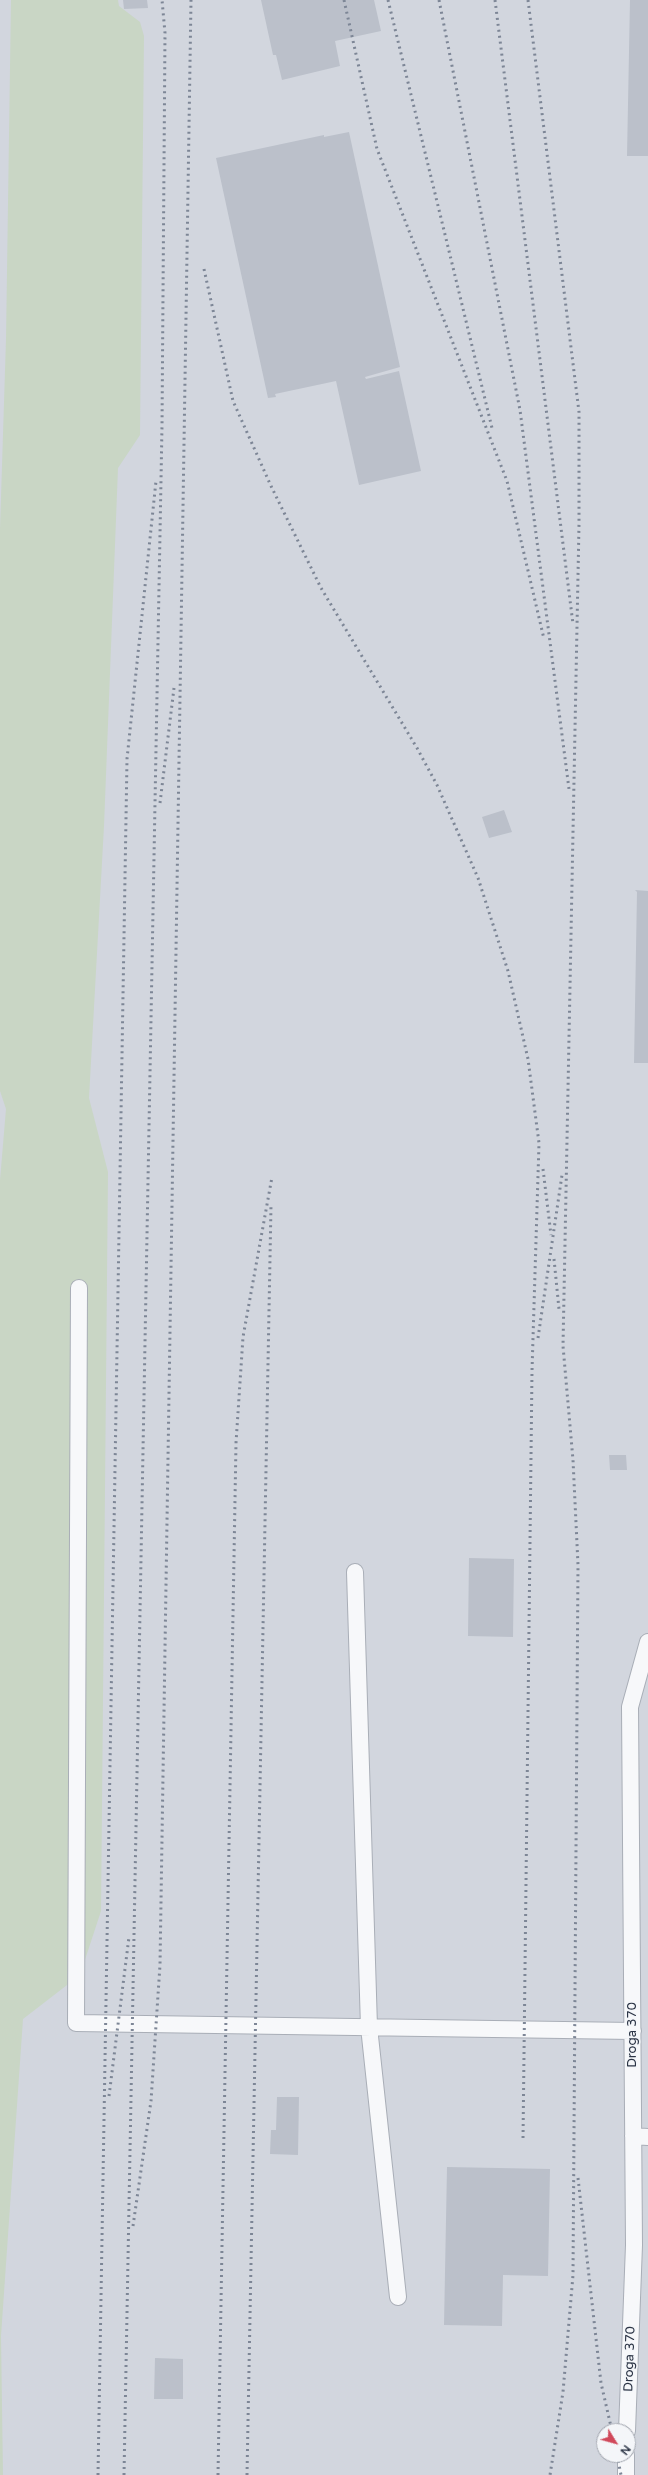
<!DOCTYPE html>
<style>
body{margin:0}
#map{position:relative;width:648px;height:2475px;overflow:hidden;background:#e4e7ec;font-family:"Varela Round",sans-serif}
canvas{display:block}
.north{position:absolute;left:596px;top:2423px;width:40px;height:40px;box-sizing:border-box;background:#f4f6f9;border:1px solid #a4a8b1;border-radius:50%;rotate:127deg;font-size:11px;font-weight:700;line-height:16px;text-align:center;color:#2b3445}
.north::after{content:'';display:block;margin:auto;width:14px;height:18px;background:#d1495b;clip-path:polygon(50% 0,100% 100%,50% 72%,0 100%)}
</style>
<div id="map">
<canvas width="648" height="2475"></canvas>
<div class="north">N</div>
</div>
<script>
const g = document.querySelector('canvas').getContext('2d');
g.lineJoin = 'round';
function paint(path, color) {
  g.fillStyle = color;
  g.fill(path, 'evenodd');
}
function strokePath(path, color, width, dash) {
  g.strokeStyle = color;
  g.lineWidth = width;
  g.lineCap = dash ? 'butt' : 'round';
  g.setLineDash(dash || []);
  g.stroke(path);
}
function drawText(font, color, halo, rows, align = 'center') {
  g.font = font + ' "Varela Round",sans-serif';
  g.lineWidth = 3;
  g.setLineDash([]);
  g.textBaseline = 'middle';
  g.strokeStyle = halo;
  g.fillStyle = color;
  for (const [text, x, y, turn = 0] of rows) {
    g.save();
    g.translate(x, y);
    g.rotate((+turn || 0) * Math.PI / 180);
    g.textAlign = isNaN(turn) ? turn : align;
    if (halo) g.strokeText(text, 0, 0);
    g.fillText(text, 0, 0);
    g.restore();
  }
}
paint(new Path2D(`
 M0 0H648V2475H0ZM604 2431H628V2455H604Z`), '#d2d6de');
paint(new Path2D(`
 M11 0H118L119 6 140 22 144 36 140 435 118 468 104 826 89 1098 108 1172 101 1911 80 1975 23 2019 1 2336 3 2475H0V1180L6 1109 0 1091V529L6 339Z`), '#c9d6c5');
paint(new Path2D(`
 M123 0H147L148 8 124 9Z
 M261 0H374L381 31 335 41 340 66 282 80 276 55H273Z
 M630 0H648V156H627Z
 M349 132 400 367 365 377 366 379 399 371 421 471 359 485 336 381 275 394 276 397 268 398 216 158 324 135V137Z
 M504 810 512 832 489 838 482 817Z
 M635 890 648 891V1063H634L637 892Z
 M609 1455H626L627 1470H610Z
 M469 1558 514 1559 513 1637 468 1636Z
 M277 2097H299L298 2155 270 2154 271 2130H276Z
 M447 2167 550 2169 548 2276 503 2275 502 2326 444 2325Z
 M155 2358 183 2359V2399H154Z`), '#bbc0ca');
const lane = new Path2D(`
 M79 1288 76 2023 633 2031
 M355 1572 369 2027 398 2297
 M633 2136 648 2137
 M627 2431 634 2245 630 1707 648 1642
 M626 2475V2455`);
strokePath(lane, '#a9aeb7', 18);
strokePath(lane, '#f7f8fa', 16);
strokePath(new Path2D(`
 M344 0 377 149 507 481 544 639
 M388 0 492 428
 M439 0 520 410 569 789
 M495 0 573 624
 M528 0 579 412V524L563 1346 573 1460 578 1565 573 2275 563 2392 550 2475
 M204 269 233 401 271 486 321 588 417 748 437 785 478 878 508 971 528 1059 539 1143 532 1371 523 2140
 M160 803 174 688
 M543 1169 551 1235
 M554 1259 559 1309
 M538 1338 562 1175
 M109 2096 129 1937
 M578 2178 601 2383 612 2431
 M133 2226 151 2101 160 1965 191 0
 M617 2455 621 2475
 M98 2475 127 759 156 481
 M124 2475 162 426 165 33 162 0
 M218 2475 236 1443 243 1337 272 1177
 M247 2475 271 1205`), '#7d8696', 3, [2, 4]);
drawText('13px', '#2b3445', '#f4f6f9', [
 ["Droga 370",633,2035,-90],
 ["Droga 370",630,2359,-88]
]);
</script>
